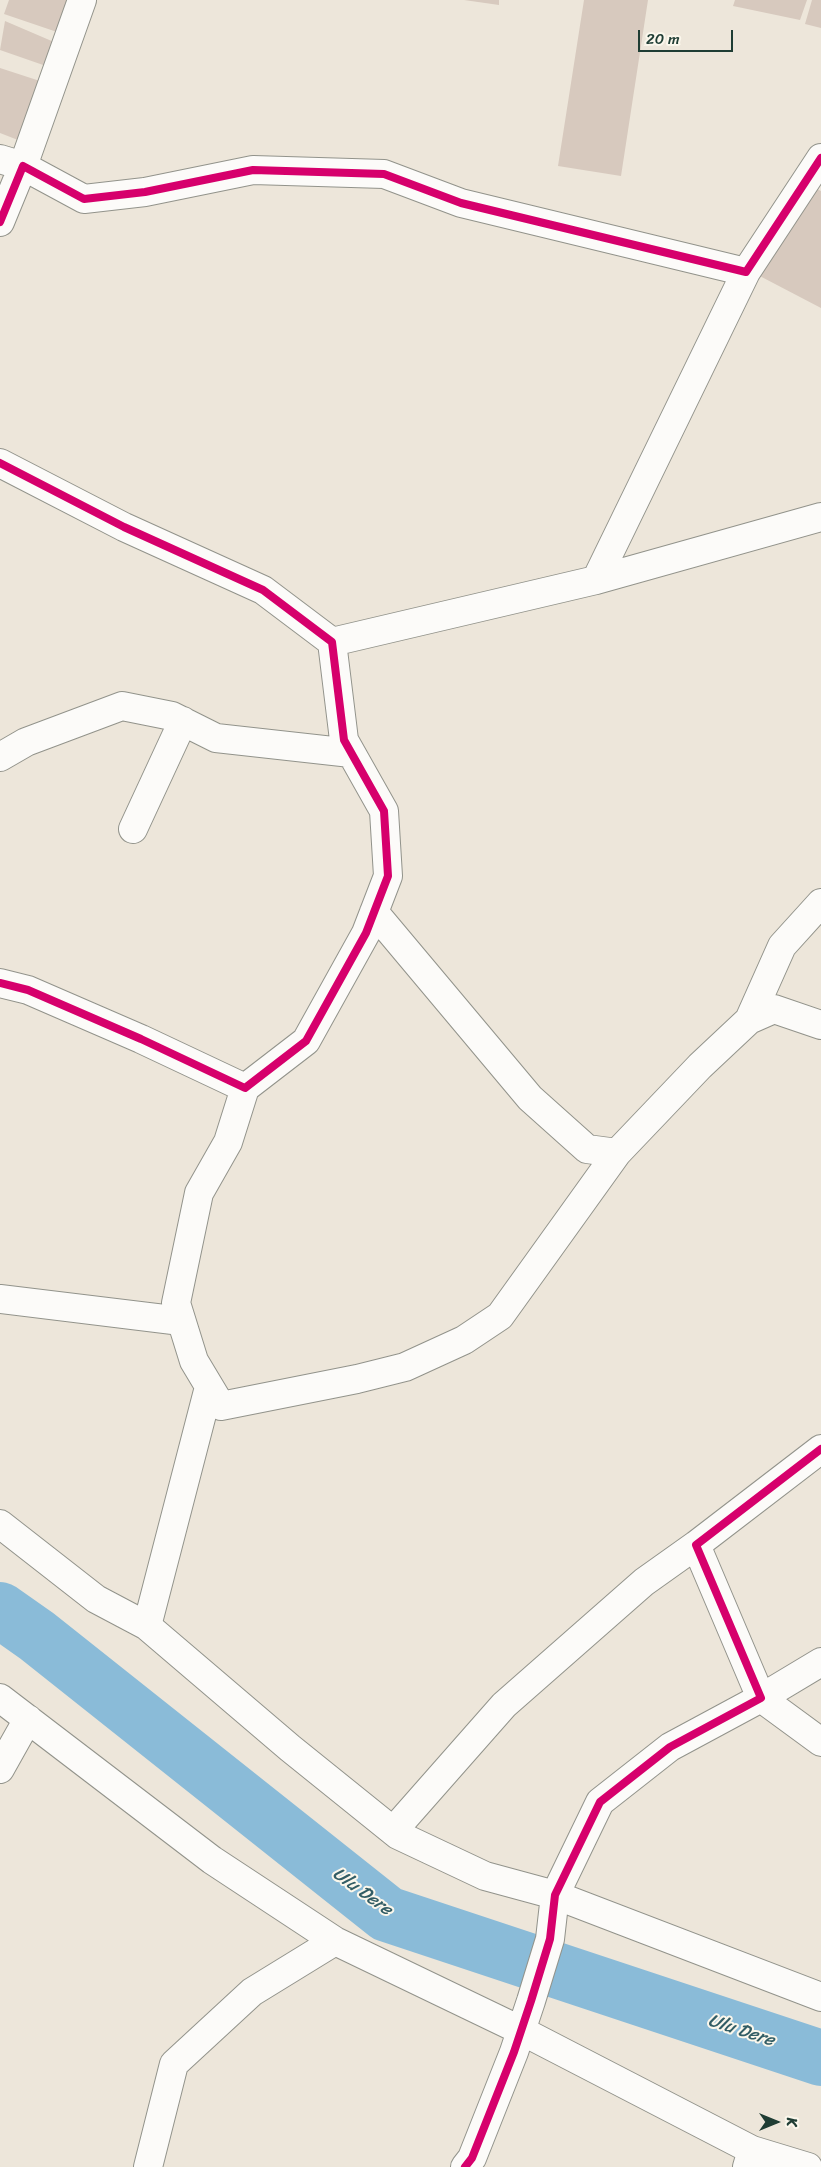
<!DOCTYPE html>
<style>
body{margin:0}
#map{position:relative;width:821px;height:2167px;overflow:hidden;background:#ede6da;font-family:Sriracha,sans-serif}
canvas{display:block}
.north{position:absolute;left:751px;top:2097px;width:50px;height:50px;-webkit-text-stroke:4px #fbf7ec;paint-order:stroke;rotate:90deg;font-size:14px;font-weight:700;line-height:20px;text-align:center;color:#1f3d34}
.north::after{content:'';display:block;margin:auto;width:18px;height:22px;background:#1f3d34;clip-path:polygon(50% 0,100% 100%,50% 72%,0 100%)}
.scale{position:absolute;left:638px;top:30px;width:95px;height:22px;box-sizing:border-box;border:2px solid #1f3d34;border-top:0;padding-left:6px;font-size:15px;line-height:18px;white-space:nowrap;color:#1f3d34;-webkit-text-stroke:4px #fbf7ec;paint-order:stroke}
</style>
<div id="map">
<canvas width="821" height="2167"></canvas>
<div class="north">K</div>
<div class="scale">20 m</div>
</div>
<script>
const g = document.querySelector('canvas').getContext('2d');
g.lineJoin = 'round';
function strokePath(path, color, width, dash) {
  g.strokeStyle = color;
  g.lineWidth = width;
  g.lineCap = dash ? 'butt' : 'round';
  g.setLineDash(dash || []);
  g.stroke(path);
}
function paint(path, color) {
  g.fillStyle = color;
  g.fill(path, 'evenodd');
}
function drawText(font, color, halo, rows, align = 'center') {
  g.font = font + ' Sriracha,sans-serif';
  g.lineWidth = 4;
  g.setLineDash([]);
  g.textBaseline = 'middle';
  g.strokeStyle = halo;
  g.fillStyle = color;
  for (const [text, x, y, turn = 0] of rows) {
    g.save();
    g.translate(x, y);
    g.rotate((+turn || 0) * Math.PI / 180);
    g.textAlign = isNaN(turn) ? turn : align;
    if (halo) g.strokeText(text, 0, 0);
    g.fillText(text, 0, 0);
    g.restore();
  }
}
strokePath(new Path2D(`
 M0 1610 37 1636 387 1914 821 2058`), '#8abbd8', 56);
paint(new Path2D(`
 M9 0H69L57 32 4 14Z
 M464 0H499V5Z
 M584 0H648L621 176 558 166Z
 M735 0H807L800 20 733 6Z
 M812 0H821V28L805 24Z
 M5 21 54 42 46 66 0 50Z
 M0 68 43 82 18 140 0 133Z
 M811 186 821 191V308L754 273Z`), '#d7c9be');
const minor = new Path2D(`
 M0 159 23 166 82 0
 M0 222 23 166 84 199 145 192 253 170 384 174 461 203 746 272 821 158
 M0 463 124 527 263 590 332 642 344 740 384 811 388 876 366 933 306 1041 245 1088 141 1039 28 990 0 983
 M596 580 821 517
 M332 642 596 580 746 272
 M0 757 26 742 122 706 172 716 216 738 351 753
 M133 829 183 721
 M374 912 530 1098 587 1149 617 1153 700 1066 749 1020 774 1009 821 1025
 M749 1020 782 946 821 903
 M245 1088 228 1142 199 1193 176 1303 194 1361 221 1406 357 1379 405 1367 464 1340 500 1316 617 1153
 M0 1299 181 1321
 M0 1524 96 1599 147 1626 209 1387
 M147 1626 290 1748 398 1835 485 1876 555 1895 821 1997
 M821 1662 761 1698 821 1742
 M0 1698 212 1860 335 1941 520 2030 752 2150
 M0 1769 28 1719
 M393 1831 504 1705 644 1582 696 1545
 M148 2167 174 2064 252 1992 335 1941
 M465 2167 472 2158 514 2052 531 2001 550 1939 555 1895 600 1802 670 1747 761 1698 696 1545 821 1449
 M747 2167 752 2150 808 2167`);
strokePath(minor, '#92938b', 30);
strokePath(minor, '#fcfbf9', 28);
strokePath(new Path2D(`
 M0 222 23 166 84 199 145 192 253 170 384 174 461 203 746 272 821 158
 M0 463 124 527 263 590 332 642 344 740 384 811 388 876 366 933 306 1041 245 1088 141 1039 28 990 0 983
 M465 2167 472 2158 514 2052 531 2001 550 1939 555 1895 600 1802 670 1747 761 1698 696 1545 821 1449`), '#d6006c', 8);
drawText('italic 18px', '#325d65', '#fbf7ec', [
 ["Ulu Dere",362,1892,36],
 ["Ulu Dere",741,2031,18]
]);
</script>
